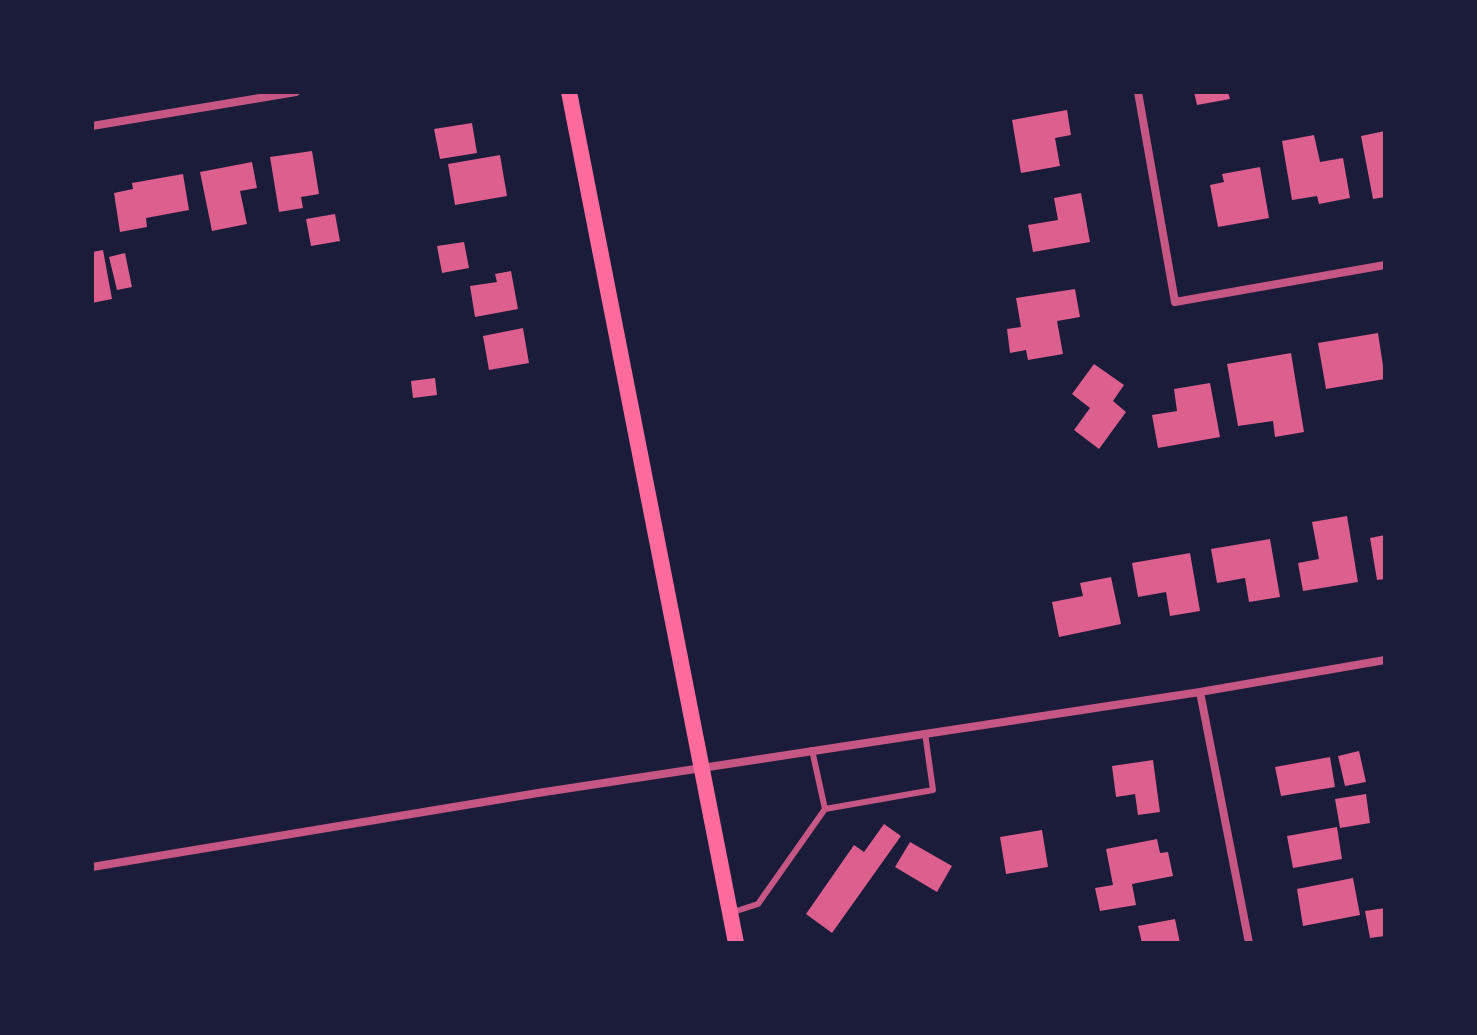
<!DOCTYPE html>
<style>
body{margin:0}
#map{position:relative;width:1477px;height:1035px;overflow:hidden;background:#1b1b3a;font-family:"Exo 2",sans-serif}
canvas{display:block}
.frame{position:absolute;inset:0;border:94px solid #1b1b3a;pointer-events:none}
</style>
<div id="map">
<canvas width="1477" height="1035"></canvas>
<div class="frame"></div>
</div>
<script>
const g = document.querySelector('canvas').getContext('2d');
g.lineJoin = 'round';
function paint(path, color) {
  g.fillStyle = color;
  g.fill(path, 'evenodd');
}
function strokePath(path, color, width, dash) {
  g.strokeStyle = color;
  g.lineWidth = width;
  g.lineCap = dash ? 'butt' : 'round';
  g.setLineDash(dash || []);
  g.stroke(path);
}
paint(new Path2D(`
 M1194 92H1228L1230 99 1197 105Z
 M1067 110 1071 135 1055 138 1060 166 1021 173 1012 120Z
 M472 123 477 153 440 159 434 129Z
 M1385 131V197L1373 199 1361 136Z
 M1314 135 1320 162 1343 158 1350 198 1319 204 1317 196 1292 200 1282 141Z
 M312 151 319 194 301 197 303 208 279 212 270 157Z
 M500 155 507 196 455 205 448 164Z
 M252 162 257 188 240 191 247 224 212 231 200 172Z
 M1260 167 1269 218 1218 227 1210 185 1224 182 1222 174Z
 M183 174 189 210 146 218 147 227 120 232 114 193 133 189 132 183Z
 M1081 193 1090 242 1033 252 1028 225 1058 220 1054 198Z
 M335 214 340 241 311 246 306 219Z
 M464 242 469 268 442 273 437 246Z
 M103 250 112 299 92 303V252Z
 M125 253 132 287 117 290 109 257Z
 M511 271 518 309 475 317 470 286 497 282 495 274Z
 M1075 289 1080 317 1057 321 1063 354 1028 360 1026 350 1010 353 1007 329 1021 327 1016 298Z
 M523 328 529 363 489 370 483 336Z
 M1378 333 1385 379 1326 389 1318 343Z
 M1291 353 1304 432 1275 437 1273 421 1238 426 1227 364Z
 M1094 364 1124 385 1113 401 1126 412 1099 449 1074 430 1090 408 1072 394Z
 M435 378 437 395 413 398 411 381Z
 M1210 383 1220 437 1158 448 1152 415 1177 411 1174 389Z
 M1347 516 1358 582 1303 591 1298 563 1319 559 1312 522Z
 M1385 535V579L1377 580 1370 538Z
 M1270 539 1280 597 1249 602 1245 578 1217 583 1211 549Z
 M1190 553 1200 611 1170 616 1166 592 1138 597 1132 563Z
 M1111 577 1121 624 1059 637 1052 602 1083 596 1080 583Z
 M1359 751 1366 782 1345 786 1338 756Z
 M1330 757 1335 787 1281 796 1275 767Z
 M1153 760 1160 812 1138 815 1135 794 1116 797 1112 766Z
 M1366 794 1370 823 1340 828 1335 799Z
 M884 824 901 836 832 933 806 914 854 845 864 852Z
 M1337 827 1342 859 1293 868 1287 836Z
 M1042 830 1048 867 1006 874 1000 837Z
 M1157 839 1160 853 1168 852 1173 876 1132 884 1136 905 1100 911 1095 888 1113 885 1106 849Z
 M910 842 952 866 937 892 895 867Z
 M1353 878 1360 915 1303 926 1297 889Z
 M1385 908V936L1370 938 1365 911Z
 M1175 919 1180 943H1142L1138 926Z`), '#dd5f8e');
strokePath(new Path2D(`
 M812 750 825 809
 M730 913 758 904 825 809 933 790 925 733`), '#c65784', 6);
strokePath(new Path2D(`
 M1138 92 1175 302 1385 265
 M92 126 296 92
 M1200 692 1249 943
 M92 867 538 793 1200 692 1385 660`), '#c65784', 8);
strokePath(new Path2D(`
 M569 92 736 943`), '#ff6b9d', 16);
</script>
